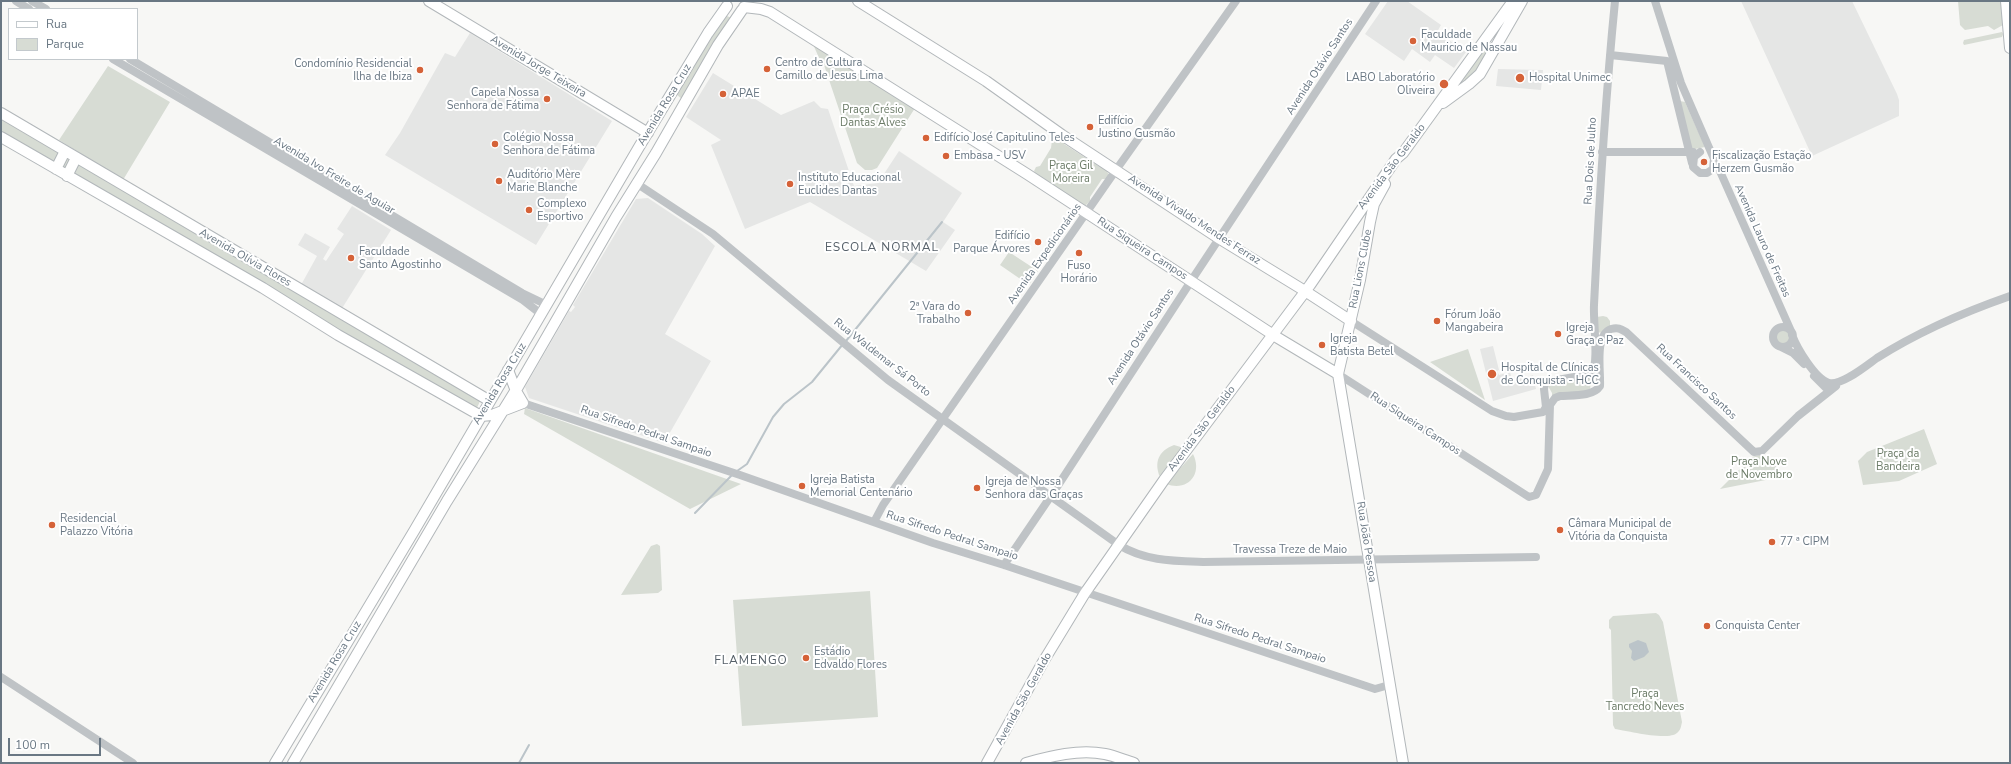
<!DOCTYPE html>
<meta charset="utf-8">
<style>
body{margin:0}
#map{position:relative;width:2011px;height:764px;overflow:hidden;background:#f7f7f5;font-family:"Nunito Sans",sans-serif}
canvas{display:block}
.frame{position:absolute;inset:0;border:2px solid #697783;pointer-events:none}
.legend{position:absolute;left:8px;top:8px;width:130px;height:52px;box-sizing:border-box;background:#fff;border:1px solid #c3c9cd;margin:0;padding:5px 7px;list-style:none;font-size:12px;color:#697783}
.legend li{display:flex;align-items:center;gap:8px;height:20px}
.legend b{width:20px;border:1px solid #c3c9cd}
.scale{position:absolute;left:8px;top:738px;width:93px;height:18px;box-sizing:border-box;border:2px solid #697783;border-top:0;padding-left:5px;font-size:12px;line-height:14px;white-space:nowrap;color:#697783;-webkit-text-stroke:3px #fff;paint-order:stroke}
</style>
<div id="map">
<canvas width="2011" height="764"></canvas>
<div class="frame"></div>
<ul class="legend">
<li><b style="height:5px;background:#fff"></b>Rua</li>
<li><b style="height:11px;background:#d7dcd4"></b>Parque</li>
</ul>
<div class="scale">100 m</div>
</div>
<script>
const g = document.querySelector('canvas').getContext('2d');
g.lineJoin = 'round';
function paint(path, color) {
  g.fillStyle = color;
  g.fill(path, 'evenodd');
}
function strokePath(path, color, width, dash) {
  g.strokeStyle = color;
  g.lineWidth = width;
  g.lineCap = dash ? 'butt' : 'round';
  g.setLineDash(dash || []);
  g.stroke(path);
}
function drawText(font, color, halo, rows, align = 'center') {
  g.font = font + ' "Nunito Sans",sans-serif';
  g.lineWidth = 4;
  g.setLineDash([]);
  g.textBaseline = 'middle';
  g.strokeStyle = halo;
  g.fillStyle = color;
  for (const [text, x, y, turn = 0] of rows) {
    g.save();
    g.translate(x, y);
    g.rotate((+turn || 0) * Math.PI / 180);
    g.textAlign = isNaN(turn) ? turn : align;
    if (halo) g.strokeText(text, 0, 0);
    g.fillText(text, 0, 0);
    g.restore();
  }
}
paint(new Path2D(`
 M1388 1H1407L1441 25 1437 32 1466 52 1454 68 1435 55 1430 62 1412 49 1404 61 1365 34Z
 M1741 1H1852L1897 94 1899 100V116L1812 156Z
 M470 33 612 121 536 245 385 155 400 133 445 53 455 57Z
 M1498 69 1543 70 1541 90 1496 86Z
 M713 73 781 115 814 101 821 108 828 109 854 186 878 183 899 151 962 193 943 222 955 230 926 271 810 202 745 229 711 145 721 140 686 117Z
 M648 198 702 234 715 246 665 334 711 361 664 443 529 398 525 387 569 311 571 312 575 307 573 305 636 199Z
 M352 206 391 230 341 310 301 285 317 256 298 245 305 233 330 247 323 259 326 261 344 234 337 229Z
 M1493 346 1499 370 1497 371 1499 375 1510 372 1512 381 1533 375 1536 389 1493 401 1480 349Z`), '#e5e6e5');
paint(new Path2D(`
 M1958 1H2003V25L1994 30 1988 26 1965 30 1960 25Z
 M725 13 727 16 734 19 683 100 676 94Z
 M2002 32 2003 34 2002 37 1964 45 1963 43 1964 40Z
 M812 42 915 108 877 168 872 170H865L857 163 823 62 820 60Z
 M1483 43H1498L1486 65 1453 92Z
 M108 66 170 102 123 180 59 140Z
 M1680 101 1685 102 1705 147 1690 150Z
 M1 114 481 399 476 410 1 135Z
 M1060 139 1064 142V144L1100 167 1104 166 1109 175 1106 179H1102L1090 197V201L1084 207 1078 201 1036 175 1034 171 1036 167 1040 166 1051 148 1052 140Z
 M1009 252 1038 271 1029 285 1000 265Z
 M1603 316 1607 317 1610 321V328L1602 333 1597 332V317Z
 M1773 337a9 9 0 1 1 18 0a9 9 0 1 1-18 0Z
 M1468 349 1485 400 1430 362Z
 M1591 376 1590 392 1552 401V393L1547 384Z
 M525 408 741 484 690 509 524 414Z
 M1924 429 1937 464 1899 481 1863 485 1858 461 1867 452Z
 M1174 445 1184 448 1160 477C1154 463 1158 451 1174 445Z
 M1193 454C1203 474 1188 492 1166 484Z
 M1763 454 1786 476 1720 489 1752 457Z
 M657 544 660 546 662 590 658 593 621 595 651 546Z
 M870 591 878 717 742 726 733 600Z
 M1656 613 1659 615 1663 622 1682 722C1681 726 1681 730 1677 733 1668 741 1628 731 1615 729L1613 725 1611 630 1609 628V620L1613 616Z`), '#d7dcd4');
paint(new Path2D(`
 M1638 640 1646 643 1649 652 1644 657 1634 661 1631 658 1632 651 1629 647V644Z`), '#bbc4c9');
strokePath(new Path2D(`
 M846 341 942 222
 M737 471 747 464 773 417 784 404 812 382 843 344
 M695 513 732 475
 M519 763 529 745`), '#bbc4c9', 2);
const major = new Path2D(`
 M429 1 648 133
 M858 1 986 81 1062 135 1220 239 1305 291 1351 321
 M2006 1 2010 48
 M744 7 761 9 770 12 1027 174 1278 338 1338 374
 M1443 103 1469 84 1480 74 1522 1
 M1 113 490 401
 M1 137 263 288 338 335 481 416
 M56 169 65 151
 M67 176 76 158
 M1385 184 1374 204 1370 222 1360 280 1338 374 1403 763
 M481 416 492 415 523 403 516 391 508 370
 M275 763 414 531 639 147 708 33 727 6
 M293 763 447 501 519 385 616 217 656 153 718 45 742 10
 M987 763 1043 662 1085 593 1164 480 1310 285 1396 159 1403 153 1513 1
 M1026 763C1051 756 1079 749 1105 754 1115 756 1124 760 1134 763`);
strokePath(major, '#b2b7ba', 12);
strokePath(new Path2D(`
 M16 1 29 9
 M32 1 46 9
 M1655 1 1681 83 1714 159 1713 169 1707 173H1700L1693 167 1694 157 1700 152
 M1610 55 1667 61 1692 163
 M113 59 523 300 541 314
 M130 59 522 293 547 305
 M1602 152H1693
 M1715 160 1791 331
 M636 183 713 234 888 380 1119 545C1145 561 1173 561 1203 562L1536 557
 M1351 321 1492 411 1506 416 1514 417 1543 412 1546 407 1544 389 1545 383 1551 381 1592 374C1599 361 1593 322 1594 305 1599 203 1605 102 1615 1
 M1773 337a10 10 0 1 1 20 0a10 10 0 1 1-20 0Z
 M1792 335C1797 348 1815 379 1829 383 1842 386 1867 365 1877 358 1918 332 1964 312 2010 296
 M1779 346 1793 353 1804 364
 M1338 374 1529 497 1536 495 1548 469 1550 405 1555 398 1560 396C1572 395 1593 397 1600 386 1601 371 1594 335 1611 329 1618 327 1621 329 1626 332L1754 452 1762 451 1798 416 1836 386
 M1814 376 1826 388 1835 386
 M523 403 740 475 933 543 1004 565 1375 689 1389 685
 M874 522 883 505 919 453 1116 170 1236 1
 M1004 565 1057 487 1195 275 1376 1
 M1 677 133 763`), '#bfc3c6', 8);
strokePath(major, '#fff', 10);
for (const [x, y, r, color] of [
 [1413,41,4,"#d56238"],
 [767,69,4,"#d56238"],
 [420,70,4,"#d56238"],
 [1520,78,5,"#d56238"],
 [1444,84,5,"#d56238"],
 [723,94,4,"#d56238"],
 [547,99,4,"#d56238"],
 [1090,127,4,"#d56238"],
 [926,138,4,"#d56238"],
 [495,144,4,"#d56238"],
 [946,156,4,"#d56238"],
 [1704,162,4,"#d56238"],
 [499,181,4,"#d56238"],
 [790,184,4,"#d56238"],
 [529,210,4,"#d56238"],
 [1038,242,4,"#d56238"],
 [1079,253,4,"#d56238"],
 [351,258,4,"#d56238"],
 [968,313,4,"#d56238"],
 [1437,321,4,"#d56238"],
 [1558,334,4,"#d56238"],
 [1322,345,4,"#d56238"],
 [1492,374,5,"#d56238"],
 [802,486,4,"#d56238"],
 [977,488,4,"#d56238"],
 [52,525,4,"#d56238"],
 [1560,530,4,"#d56238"],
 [1772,542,4,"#d56238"],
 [1707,626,4,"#d56238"],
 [806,658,4,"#d56238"]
]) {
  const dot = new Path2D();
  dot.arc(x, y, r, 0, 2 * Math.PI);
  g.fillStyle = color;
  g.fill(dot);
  strokePath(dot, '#fff', 1.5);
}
drawText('11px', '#697783', '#fff', [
 ["Faculdade",1421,35],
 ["Mauricio de Nassau",1421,48],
 ["Centro de Cultura",775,63],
 ["Camillo de Jesus Lima",775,76],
 ["Condomínio Residencial",412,64,"right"],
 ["Ilha de Ibiza",412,77,"right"],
 ["LABO Laboratório",1435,78,"right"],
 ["Oliveira",1435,91,"right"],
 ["Hospital Unimec",1529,78],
 ["Capela Nossa",539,93,"right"],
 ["Senhora de Fátima",539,106,"right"],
 ["APAE",731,94],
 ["Edifício",1098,121],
 ["Justino Gusmão",1098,134],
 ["Colégio Nossa",503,138],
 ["Senhora de Fátima",503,151],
 ["Edifício José Capitulino Teles",934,138],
 ["Embasa - USV",954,156],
 ["Fiscalização Estação",1712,156],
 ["Herzem Gusmão",1712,169],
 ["Auditório Mère",507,175],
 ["Marie Blanche",507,188],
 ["Instituto Educacional",798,178],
 ["Euclides Dantas",798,191],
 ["Complexo",537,204],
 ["Esportivo",537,217],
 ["Edifício",1030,236,"right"],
 ["Parque Árvores",1030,249,"right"],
 ["Faculdade",359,252],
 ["Santo Agostinho",359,265],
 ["Fuso",1079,266,"center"],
 ["Horário",1079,279,"center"],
 ["2ª Vara do",960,307,"right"],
 ["Trabalho",960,320,"right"],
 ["Fórum João",1445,315],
 ["Mangabeira",1445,328],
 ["Igreja",1566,328],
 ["Graça e Paz",1566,341],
 ["Igreja",1330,339],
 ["Batista Betel",1330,352],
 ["Hospital de Clínicas",1501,368],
 ["de Conquista - HCC",1501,381],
 ["Igreja Batista",810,480],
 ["Memorial Centenário",810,493],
 ["Igreja de Nossa",985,482],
 ["Senhora das Graças",985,495],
 ["Residencial",60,519],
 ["Palazzo Vitória",60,532],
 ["Câmara Municipal de",1568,524],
 ["Vitória da Conquista",1568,537],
 ["77 ª CIPM",1780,542],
 ["Conquista Center",1715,626],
 ["Estádio",814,652],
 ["Edvaldo Flores",814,665]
], 'left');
drawText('11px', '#697783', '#fff', [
 ["Avenida Jorge Teixeira",538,67,31],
 ["Avenida Otávio Santos",1320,67,-57],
 ["Avenida Rosa Cruz",665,105,-59],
 ["Rua Dois de Julho",1591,161,-87],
 ["Avenida São Geraldo",1392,167,-53],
 ["Avenida Ivo Freire de Aguiar",334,176,31],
 ["Avenida Vivaldo Mendes Ferraz",1194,220,33],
 ["Avenida Lauro de Freitas",1762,241,66],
 ["Rua Siqueira Campos",1142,249,33],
 ["Avenida Expedicionários",1045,254,-55],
 ["Avenida Olívia Flores",245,258,30],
 ["Rua Lions Clube",1361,269,-79],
 ["Avenida Otávio Santos",1141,337,-57],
 ["Rua Waldemar Sá Porto",882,358,38],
 ["Rua Francisco Santos",1696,382,43],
 ["Avenida Rosa Cruz",500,384,-59],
 ["Rua Siqueira Campos",1415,424,33],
 ["Avenida São Geraldo",1202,429,-53],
 ["Rua Sifredo Pedral Sampaio",646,432,19],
 ["Rua Sifredo Pedral Sampaio",952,536,18],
 ["Rua João Pessoa",1366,542,81],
 ["Travessa Treze de Maio",1290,550],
 ["Rua Sifredo Pedral Sampaio",1260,639,18],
 ["Avenida Rosa Cruz",335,662,-59],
 ["Avenida São Geraldo",1024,699,-61]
]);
drawText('11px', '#6b7b67', '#fff', [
 ["Praça Crésio",873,110],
 ["Dantas Alves",873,123],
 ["Praça Gil",1071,166],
 ["Moreira",1071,179],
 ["Praça da",1898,454],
 ["Bandeira",1898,467],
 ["Praça Nove",1759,462],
 ["de Novembro",1759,475],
 ["Praça",1645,694],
 ["Tancredo Neves",1645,707]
]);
g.letterSpacing = '1px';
drawText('12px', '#566069', '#fff', [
 ["ESCOLA NORMAL",882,248],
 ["FLAMENGO",751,661]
]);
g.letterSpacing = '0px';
</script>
